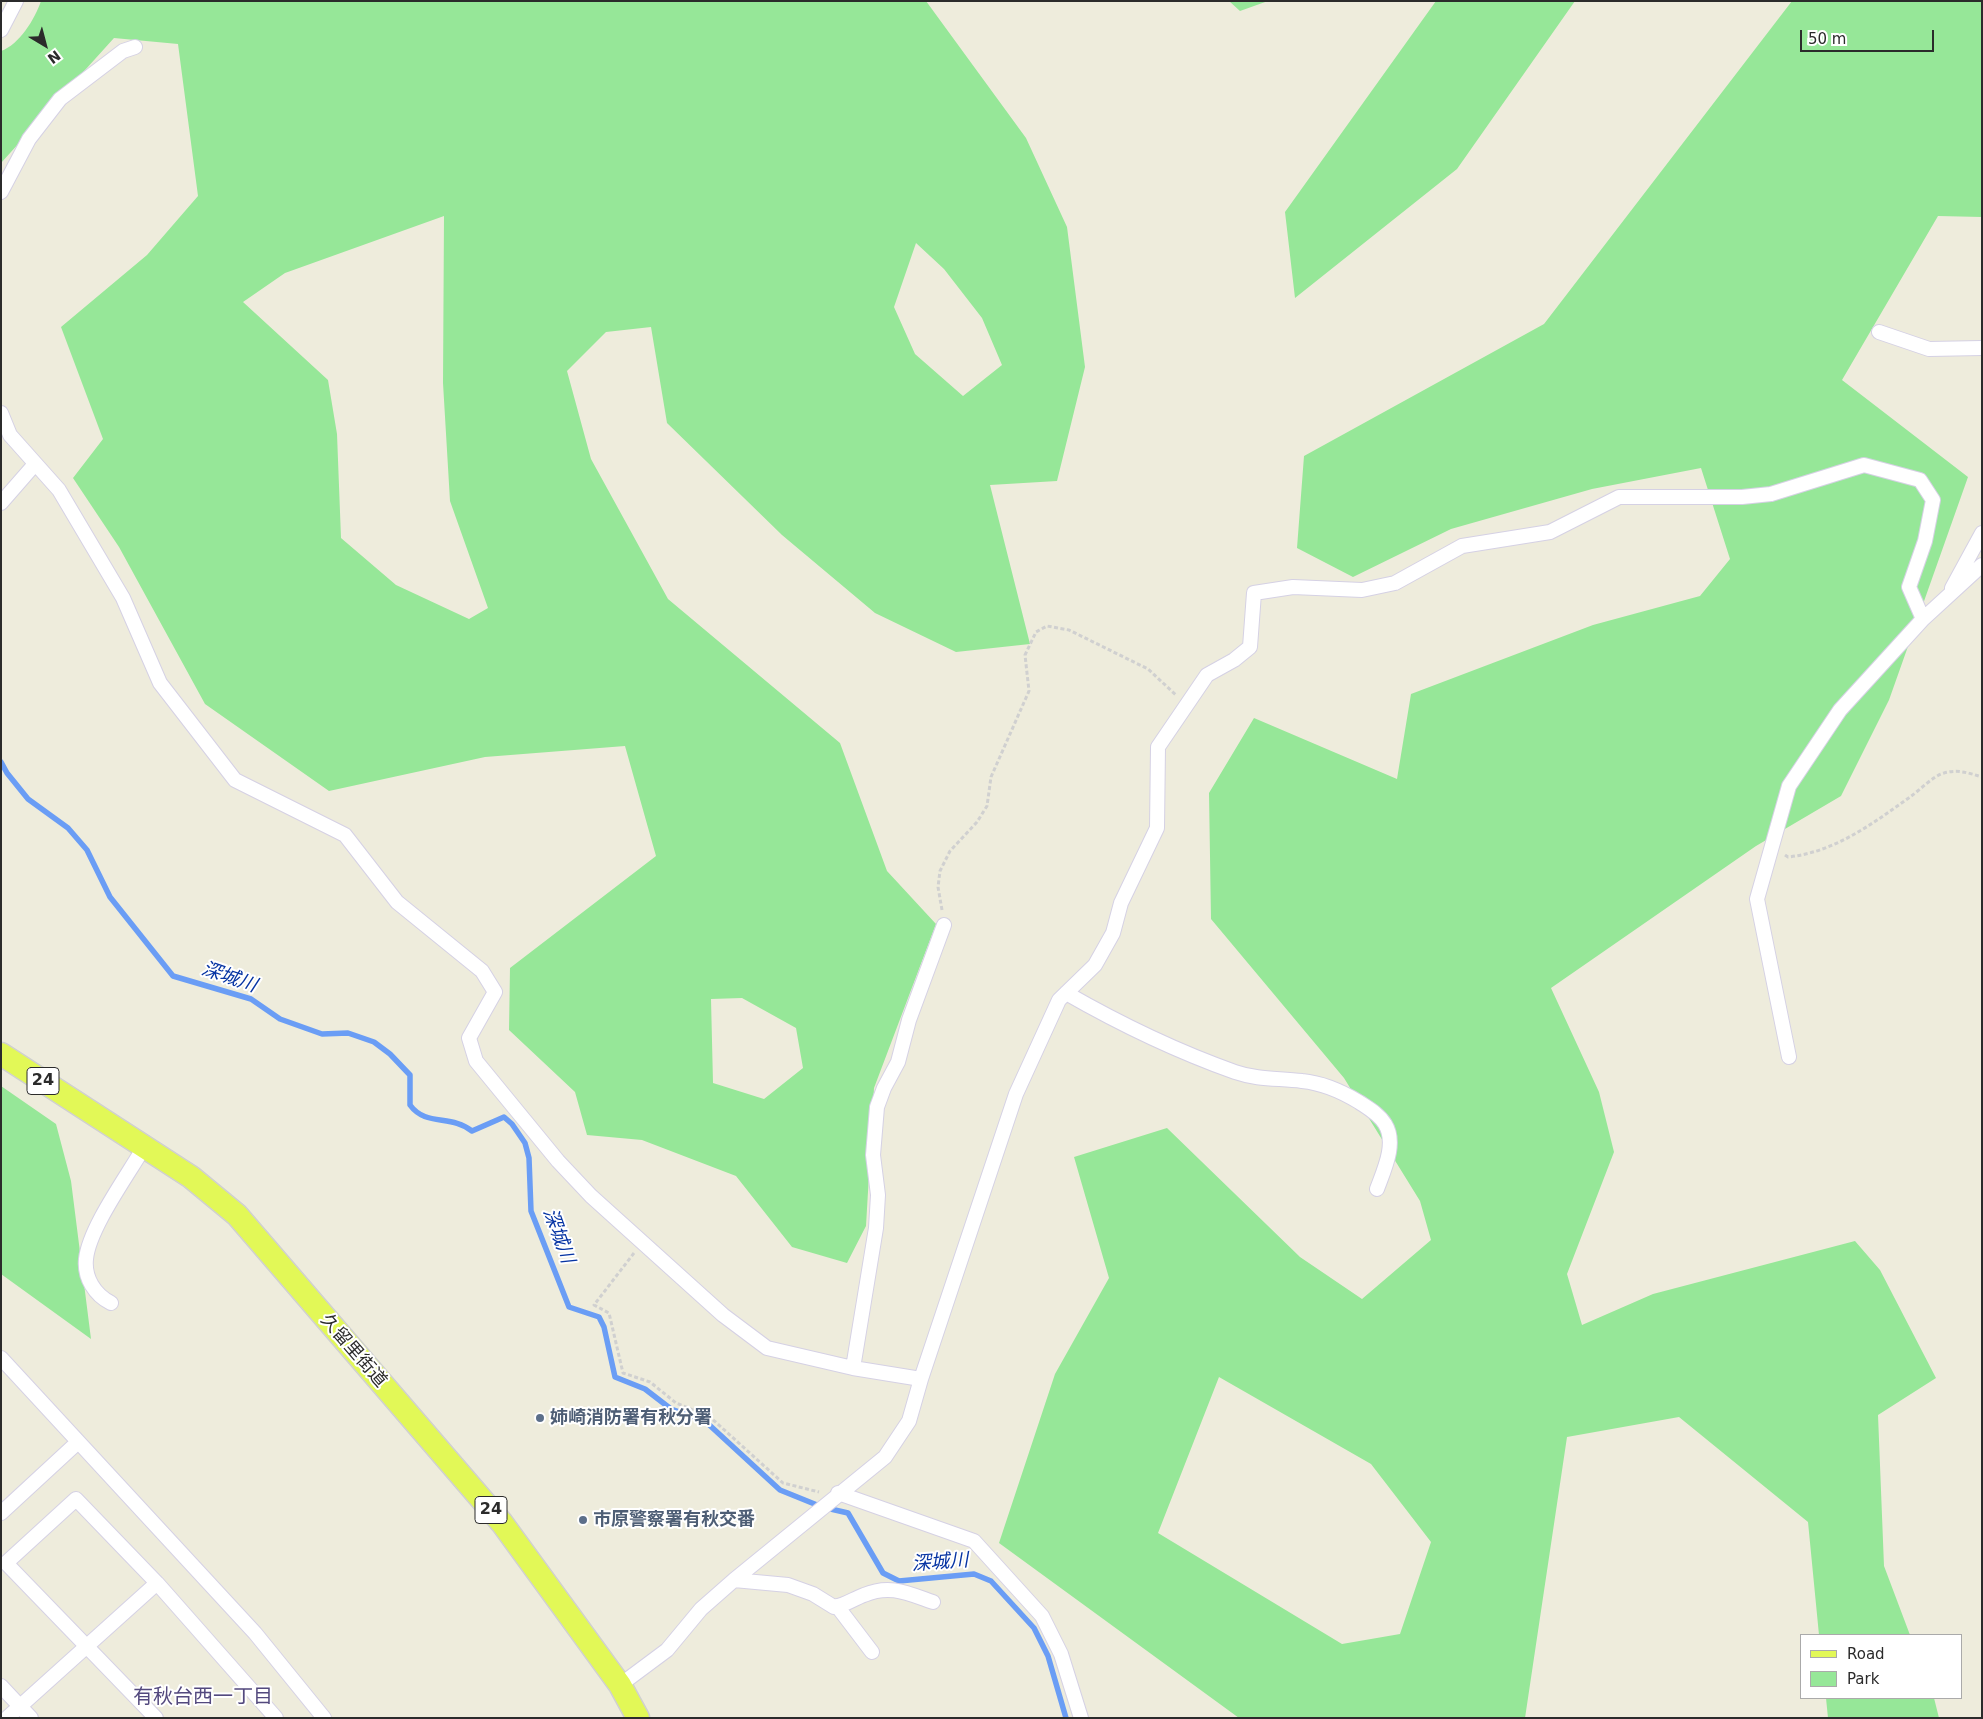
<!DOCTYPE html>
<meta charset="utf-8">
<style>
body{margin:0}
#map{position:relative;width:1983px;height:1719px;overflow:hidden;background:#eeecdc;font-family:"DejaVu Sans",sans-serif}
canvas{display:block}
.frame{position:absolute;inset:0;border:2px solid #2b2b2b;pointer-events:none}
.legend{position:absolute;left:1800px;top:1634px;width:162px;height:65px;box-sizing:border-box;background:#fff;border:1px solid #aaa;margin:0;padding:6px 9px;list-style:none;font-size:15px;color:#2b2b2b}
.legend li{display:flex;align-items:center;gap:10px;height:25px}
.legend b{width:25px;border:1px solid #aaa}
.north{position:absolute;left:20px;top:20px;width:50px;height:50px;-webkit-text-stroke:4px #fff;paint-order:stroke;rotate:143deg;font-size:14px;font-weight:700;line-height:20px;text-align:center;color:#2b2b2b}
.north::after{content:'';display:block;margin:auto;width:18px;height:22px;background:#2b2b2b;clip-path:polygon(50% 0,100% 100%,50% 72%,0 100%)}
.scale{position:absolute;left:1800px;top:30px;width:134px;height:22px;box-sizing:border-box;border:2px solid #2b2b2b;border-top:0;padding-left:6px;font-size:15px;line-height:18px;white-space:nowrap;color:#2b2b2b;-webkit-text-stroke:4px #fff;paint-order:stroke}
</style>
<div id="map">
<canvas width="1983" height="1719"></canvas>
<div class="frame"></div>
<ul class="legend">
<li><b style="height:6px;background:#e2f857"></b>Road</li>
<li><b style="height:14px;background:#96e798"></b>Park</li>
</ul>
<div class="north">N</div>
<div class="scale">50 m</div>
</div>
<script>
const g = document.querySelector('canvas').getContext('2d');
g.lineJoin = 'round';
function paint(path, color) {
  g.fillStyle = color;
  g.fill(path, 'evenodd');
}
function strokePath(path, color, width, dash) {
  g.strokeStyle = color;
  g.lineWidth = width;
  g.lineCap = dash ? 'butt' : 'round';
  g.setLineDash(dash || []);
  g.stroke(path);
}
function drawText(font, color, halo, rows, align = 'center') {
  g.font = font + ' "DejaVu Sans","Noto Sans JP",sans-serif';
  g.lineWidth = 4;
  g.setLineDash([]);
  g.textBaseline = 'middle';
  g.strokeStyle = halo;
  g.fillStyle = color;
  for (const [text, x, y, turn = 0] of rows) {
    g.save();
    g.translate(x, y);
    g.rotate((+turn || 0) * Math.PI / 180);
    g.textAlign = isNaN(turn) ? turn : align;
    if (halo) g.strokeText(text, 0, 0);
    g.fillText(text, 0, 0);
    g.restore();
  }
}
paint(new Path2D(`
 M41 1H926L1026 138 1067 227 1085 367 1057 481 990 485 1030 644 956 652 875 613 782 535 667 423 651 327 606 332 567 371 591 459 668 599 840 743 887 871 936 924 874 1088 866 1226 847 1263 792 1247 736 1176 642 1140 587 1135 575 1092 509 1030 510 968 656 856 625 746 485 757 329 791 205 704 119 547 73 478 103 439 61 327 147 255 198 196 178 44 114 38 1 163V51C19 45 35 19 41 1ZM444 216 443 383 450 501 488 608 469 619 396 585 341 538 337 434 328 380 243 302 285 273ZM916 243 944 269 982 318 1002 365 963 396 915 354 894 307ZM742 998 796 1028 803 1068 764 1099 713 1083 711 999Z
 M1229 1H1268L1240 11Z
 M1436 1H1575L1457 169 1295 298 1285 212Z
 M1792 1H1982V217L1938 216 1842 380 1968 477 1889 700 1841 796 1756 846 1551 988 1599 1092 1614 1152 1567 1274 1582 1325 1653 1294 1855 1241 1880 1270 1936 1378 1878 1415 1884 1566 1910 1635H1819L1808 1522 1679 1417 1567 1437 1525 1718H1239L999 1543 1055 1374 1109 1278 1074 1157 1167 1128 1300 1257 1362 1299 1431 1240 1420 1201 1344 1078 1211 919 1209 793 1254 718 1397 779 1411 694 1593 625 1700 596 1730 559 1701 468 1592 489 1451 529 1353 577 1297 548 1304 456 1544 324ZM1219 1377 1371 1464 1431 1542 1400 1634 1342 1644 1158 1533Z
 M1 1086 56 1124 71 1181 91 1339 1 1274Z
 M1826 1698H1934L1939 1718H1828Z`), '#96e798');
strokePath(new Path2D(`
 M1 762 7 773 28 799 68 828 87 850 110 897 173 976 251 999 280 1019 322 1034 348 1033 374 1042 390 1054 410 1075V1105C426 1127 451 1114 472 1131L504 1117 512 1124 525 1143 529 1158 531 1211 569 1307 599 1317 604 1327 615 1377 645 1389 671 1409 705 1421 780 1490 822 1507 848 1513 883 1573 899 1581 974 1574 991 1581 1034 1628 1048 1656 1066 1718`), '#6a9df5', 5.5);
const street = new Path2D(`
 M1 30 16 1
 M1 192 29 139 60 99 123 51 135 47
 M1879 332 1929 349 1982 348
 M1 413 10 435 59 490 123 598 160 683 235 780 345 835 397 902 482 971 495 992 469 1038 476 1061 558 1161 591 1196 723 1315 767 1348 853 1368 921 1379
 M1 503 35 464
 M1952 588 1982 533
 M1066 993C1120 1024 1176 1051 1235 1072 1258 1080 1279 1078 1302 1081 1323 1083 1341 1091 1359 1102 1368 1108 1379 1114 1385 1124 1397 1143 1384 1170 1377 1189
 M1789 1057 1757 899 1789 786 1840 710 1923 619 1982 565
 M111 1303C95 1295 84 1278 86 1259 89 1228 128 1175 144 1147
 M1 1358 255 1633 324 1718
 M853 1368 876 1228 878 1195 873 1155 877 1107 884 1088 898 1062 909 1020 944 925
 M838 1493 974 1541 1042 1616 1061 1654 1081 1718
 M1 1513 78 1442
 M734 1580 788 1585 813 1594 834 1607C846 1605 853 1599 864 1595 890 1584 907 1593 933 1602
 M837 1606 872 1652
 M620 1685 667 1650 701 1609 734 1580 885 1457 909 1421 921 1379 1016 1094 1059 1000 1095 965 1113 933 1121 903 1157 828 1158 747 1207 675 1234 660 1250 647 1254 593 1293 587 1362 590 1395 583 1462 546 1550 532 1619 497H1742L1771 494 1864 465 1920 480 1933 500 1925 541 1909 587 1923 619
 M1 1686 31 1718
 M7 1718 157 1583
 M156 1718 6 1563 76 1499 157 1583 276 1718`);
const primary = new Path2D(`
 M1 1054 191 1177 237 1215 502 1523 620 1685 638 1718`);
strokePath(street, '#d5d1e4', 16);
strokePath(primary, '#d0d0d0', 25);
strokePath(new Path2D(`
 M1785 855 1788 857C1835 852 1872 824 1910 797 1920 790 1933 776 1944 773 1957 769 1969 773 1982 777
 M942 910 938 887 940 871 950 851 977 822 987 806 991 777 1029 691 1025 655 1036 632 1047 626 1069 630 1148 669 1177 696
 M634 1253 594 1305 609 1313 623 1373 650 1382 676 1403 710 1417 783 1483 819 1492`), '#d0d0d0', 3, [4, 2.5]);
strokePath(street, '#fff', 14);
strokePath(primary, '#e2f857', 22);
for (const [x, y, r, color] of [
 [540,1418,5,"#5c6f8a"],
 [583,1520,5,"#5c6f8a"]
]) {
  const dot = new Path2D();
  dot.arc(x, y, r, 0, 2 * Math.PI);
  g.fillStyle = color;
  g.fill(dot);
  strokePath(dot, '#fff', 2);
}
for (const [x, y, w] of [
 [43,1081,32],
 [491,1510,32]
]) {
  const box = new Path2D();
  box.roundRect(x - w / 2, y - 13.5, w, 27, 4);
  g.fillStyle = '#fff';
  g.fill(box);
  strokePath(box, '#2b2b2b', 1);
}
drawText('bold 16px', '#2b2b2b', null, [
 ["24",43,1081],
 ["24",491,1510]
]);
drawText('18px', '#2b2b2b', '#fff', [
 ["久留里街道",353,1351,49]
]);
drawText('bold 18px', '#4e5e75', '#fff', [
 ["姉崎消防署有秋分署",550,1418],
 ["市原警察署有秋交番",593,1520]
], 'left');
drawText('italic 19px', '#0634a3', '#fff', [
 ["深城川",229,978,19],
 ["深城川",558,1236,70],
 ["深城川",940,1563,-4]
]);
drawText('20px', '#53497e', '#fff', [
 ["有秋台西一丁目",203,1698]
]);
</script>
